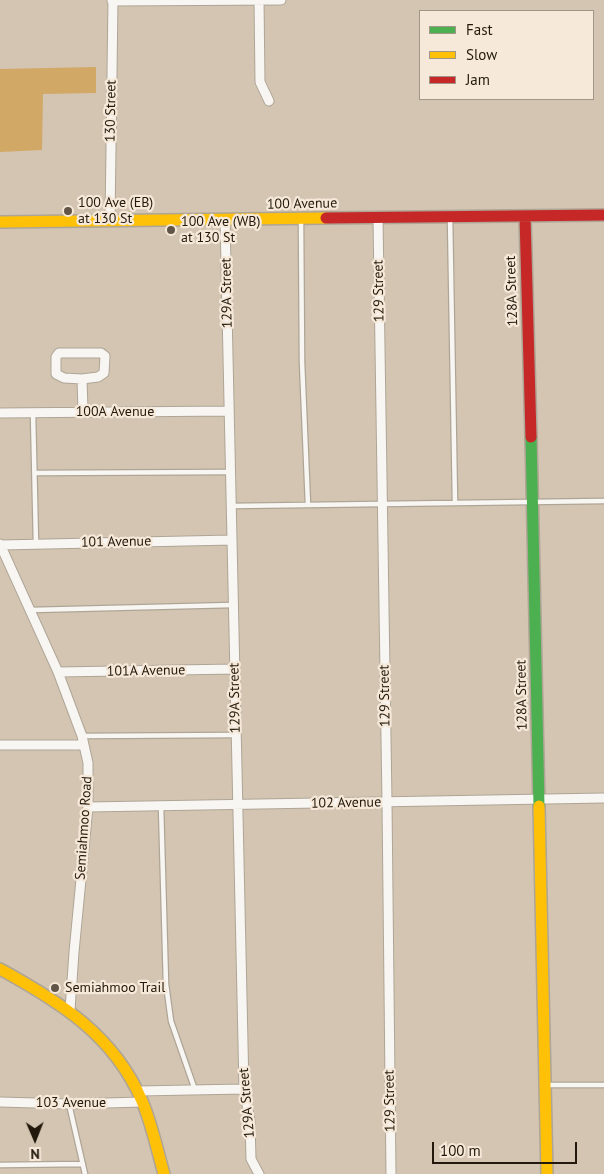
<!DOCTYPE html>
<style>
body{margin:0}
#map{position:relative;width:604px;height:1174px;overflow:hidden;background:#d3c5b2;font-family:"PT Sans",sans-serif}
canvas{display:block}
.legend{position:absolute;left:419px;top:10px;width:175px;height:90px;box-sizing:border-box;background:#f6e9d9;border:1px solid #a19687;margin:0;padding:6px 9px;list-style:none;font-size:15px;color:#22190c}
.legend li{display:flex;align-items:center;gap:10px;height:25px}
.legend b{width:25px;border:1px solid #a19687}
.north{position:absolute;left:10px;top:1114px;width:50px;height:50px;-webkit-text-stroke:4px #f6e9d9;paint-order:stroke;rotate:179deg;font-size:14px;font-weight:700;line-height:20px;text-align:center;color:#22190c}
.north::after{content:'';display:block;margin:auto;width:18px;height:22px;background:#22190c;clip-path:polygon(50% 0,100% 100%,50% 72%,0 100%)}
.scale{position:absolute;left:432px;top:1142px;width:145px;height:22px;box-sizing:border-box;border:2px solid #22190c;border-top:0;padding-left:6px;font-size:15px;line-height:18px;white-space:nowrap;color:#22190c;-webkit-text-stroke:4px #f6e9d9;paint-order:stroke}
</style>
<div id="map">
<canvas width="604" height="1174"></canvas>
<ul class="legend">
<li><b style="height:6px;background:#4caf50"></b>Fast</li>
<li><b style="height:6px;background:#ffc107"></b>Slow</li>
<li><b style="height:6px;background:#c62828"></b>Jam</li>
</ul>
<div class="north">N</div>
<div class="scale">100 m</div>
</div>
<script>
const g = document.querySelector('canvas').getContext('2d');
g.lineJoin = 'round';
function paint(path, color) {
  g.fillStyle = color;
  g.fill(path, 'evenodd');
}
function strokePath(path, color, width, dash) {
  g.strokeStyle = color;
  g.lineWidth = width;
  g.lineCap = dash ? 'butt' : 'round';
  g.setLineDash(dash || []);
  g.stroke(path);
}
function drawText(font, color, halo, rows, align = 'center') {
  g.font = font + ' "PT Sans",sans-serif';
  g.lineWidth = 4.5;
  g.setLineDash([]);
  g.textBaseline = 'middle';
  g.strokeStyle = halo;
  g.fillStyle = color;
  for (const [text, x, y, turn = 0] of rows) {
    g.save();
    g.translate(x, y);
    g.rotate((+turn || 0) * Math.PI / 180);
    g.textAlign = isNaN(turn) ? turn : align;
    if (halo) g.strokeText(text, 0, 0);
    g.fillText(text, 0, 0);
    g.restore();
  }
}
paint(new Path2D(`
 M96 67V93L43 94 42 150 0 152V69Z`), '#d2a866');
const lane = new Path2D(`
 M450 217 455 503
 M301 219 302 362 308 505
 M33 413 36 544
 M35 473 230 472
 M231 506 604 501
 M31 610 233 605
 M82 736 236 735
 M161 806 166 984 171 1021 195 1090
 M545 1085H604
 M69 1104 85 1174
 M0 1165 83 1164`);
const street = new Path2D(`
 M259 0 260 82 269 101
 M112 1 281 0
 M378 218 387 802 391 1174
 M225 219 244 1089 250 1121 251 1159 259 1174
 M110 221 113 0
 M82 379 64 378 56 374V357L59 353H101L105 356 104 373 98 377 82 379 83 411
 M0 413 229 411
 M0 544 58 672 82 736 88 763V807L74 952 70 1010
 M1 545 232 540
 M58 672 235 669
 M0 745H84
 M88 807 604 798
 M138 1091 244 1089
 M0 1102 69 1104 143 1102`);
const fast = new Path2D(`
 M531 437 539 806`);
const slow = new Path2D(`
 M0 222 326 218
 M539 806 547 1174
 M0 969C60 1002 114 1035 142 1101 152 1124 157 1150 164 1174`);
const jam = new Path2D(`
 M525 216 531 437
 M326 218 604 215`);
strokePath(lane, '#afa596', 7);
strokePath(street, '#afa596', 11);
strokePath(fast, '#afa596', 14);
strokePath(slow, '#afa596', 14);
strokePath(jam, '#afa596', 14);
strokePath(lane, '#f8f6f3', 4.5);
strokePath(street, '#f8f6f3', 9);
strokePath(fast, '#4caf50', 11);
strokePath(slow, '#ffc107', 11);
strokePath(jam, '#c62828', 11);
for (const [x, y, r, color] of [
 [68,211,5,"#605546"],
 [171,230,5,"#605546"],
 [55,988,5,"#605546"]
]) {
  const dot = new Path2D();
  dot.arc(x, y, r, 0, 2 * Math.PI);
  g.fillStyle = color;
  g.fill(dot);
  strokePath(dot, '#f6e9d9', 2);
}
drawText('14px', '#22190c', '#f6e9d9', [
 ["130 Street",111,111,-89],
 ["100 Avenue",302,204,-1],
 ["129 Street",379,291,-91],
 ["128A Street",512,291,-92],
 ["129A Street",227,293,-91],
 ["100A Avenue",115,412],
 ["101 Avenue",116,542,-1],
 ["101A Avenue",146,671,-1],
 ["128A Street",522,695,-91],
 ["129 Street",385,696,-91],
 ["129A Street",235,698,-91],
 ["102 Avenue",346,803,-1],
 ["Semiahmoo Road",84,828,-86],
 ["129 Street",390,1101,-91],
 ["103 Avenue",71,1103],
 ["129A Street",247,1103,-95]
]);
drawText('14px', '#22190c', '#f6e9d9', [
 ["100 Ave (EB)",78,203],
 ["at 130 St",78,219],
 ["100 Ave (WB)",181,222],
 ["at 130 St",181,238],
 ["Semiahmoo Trail",65,988]
], 'left');
</script>
